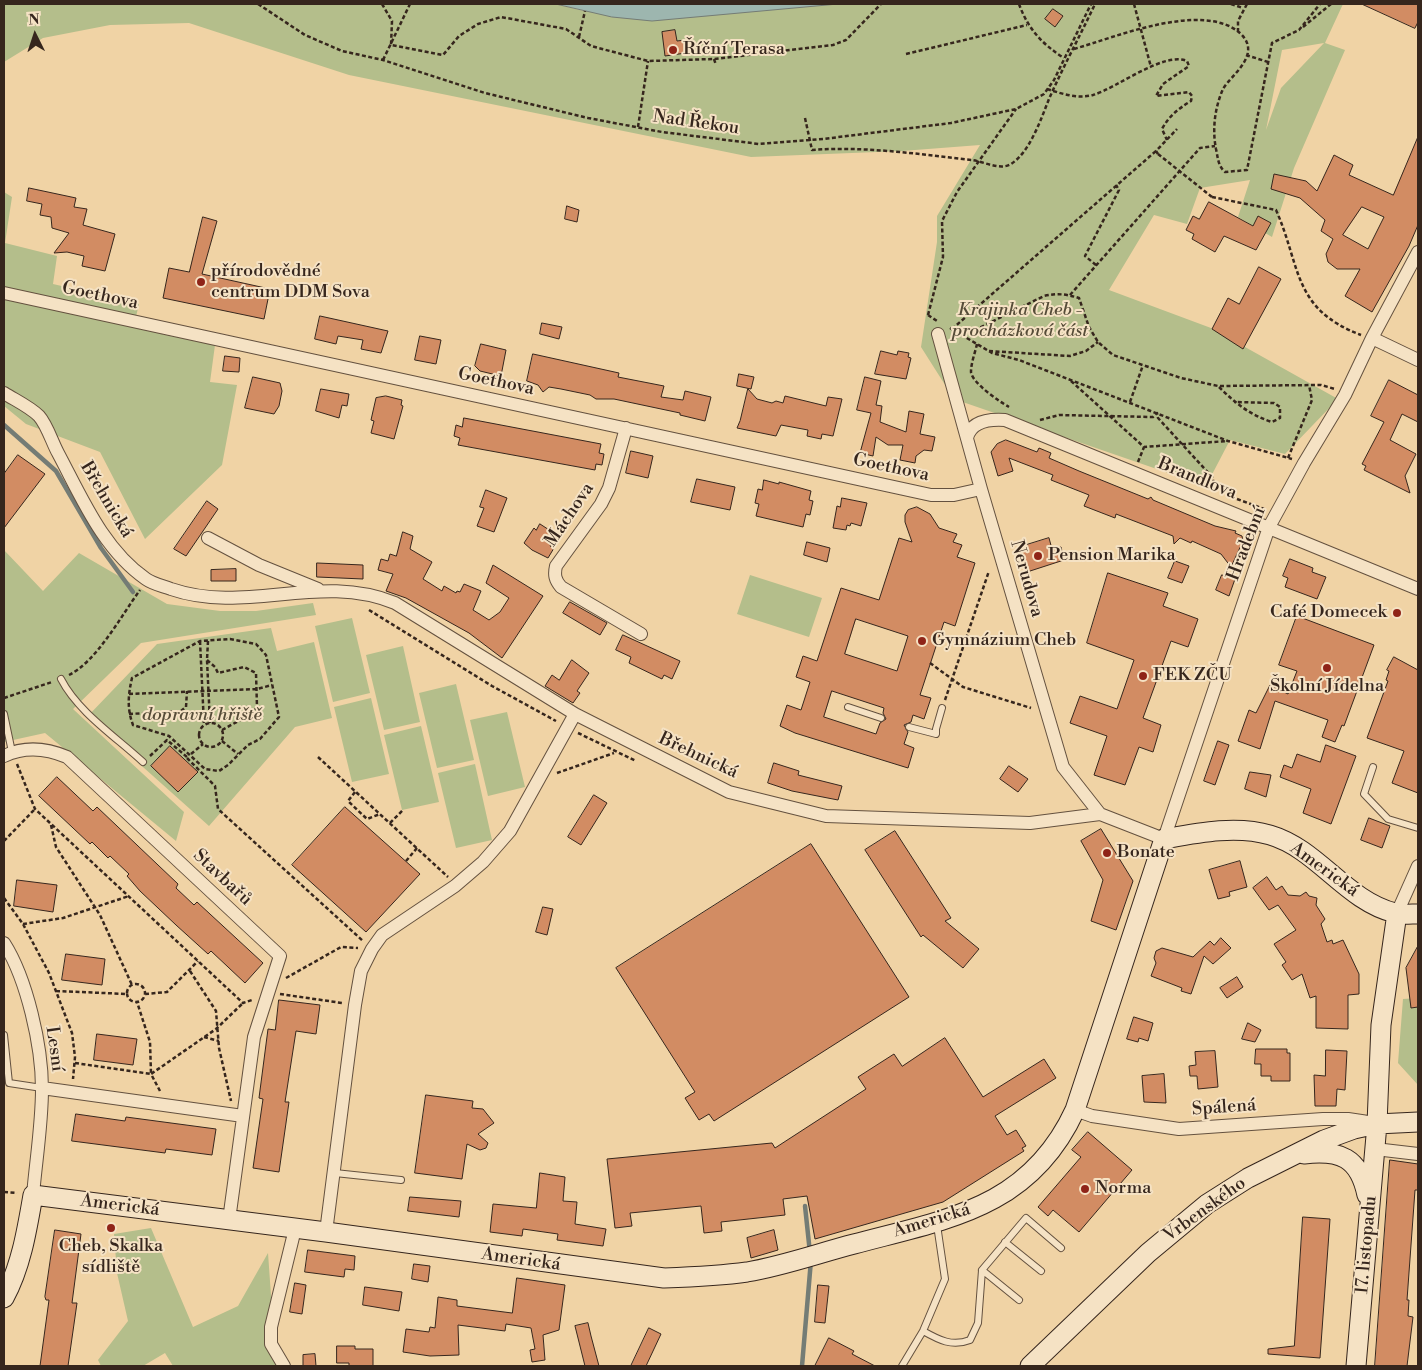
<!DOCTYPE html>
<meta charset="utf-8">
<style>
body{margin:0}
#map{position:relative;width:1422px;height:1370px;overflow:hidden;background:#f0d3a5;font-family:"Libre Bodoni",serif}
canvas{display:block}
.frame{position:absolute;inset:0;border:5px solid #36261d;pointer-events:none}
.north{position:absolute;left:10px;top:10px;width:50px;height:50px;-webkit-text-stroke:4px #f5e2c4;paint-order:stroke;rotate:356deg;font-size:14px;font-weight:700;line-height:20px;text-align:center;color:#36261d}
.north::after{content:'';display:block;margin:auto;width:18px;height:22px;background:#36261d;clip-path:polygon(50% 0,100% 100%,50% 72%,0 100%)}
</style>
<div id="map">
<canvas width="1422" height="1370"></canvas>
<div class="frame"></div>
<div class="north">N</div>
</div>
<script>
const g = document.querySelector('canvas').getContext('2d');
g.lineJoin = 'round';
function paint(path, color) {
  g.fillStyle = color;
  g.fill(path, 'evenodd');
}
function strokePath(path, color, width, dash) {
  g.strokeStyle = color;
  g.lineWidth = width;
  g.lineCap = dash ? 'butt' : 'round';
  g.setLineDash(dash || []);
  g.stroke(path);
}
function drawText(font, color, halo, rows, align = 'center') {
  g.font = font + ' "Libre Bodoni",serif';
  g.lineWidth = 4;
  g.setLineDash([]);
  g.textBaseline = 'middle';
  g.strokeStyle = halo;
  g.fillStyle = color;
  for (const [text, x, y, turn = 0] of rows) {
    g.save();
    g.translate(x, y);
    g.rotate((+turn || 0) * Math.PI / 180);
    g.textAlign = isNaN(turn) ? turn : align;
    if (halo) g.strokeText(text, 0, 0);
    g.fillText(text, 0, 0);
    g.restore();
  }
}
paint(new Path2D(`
 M4 4H556L584 11 838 4H1343L1325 43 1345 50 1294 168 1272 237 1238 217 1250 180 1200 188 1187 224 1154 215 1109 290 1211 328 1338 399 1285 454 1230 440 1206 486 954 399 921 347 937 242V216L980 145 902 151 751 157 349 75 189 23 110 25 43 38 4 62ZM1324 43 1281 88 1266 130 1282 50Z
 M4 192 12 197 5 243 57 256 53 284 139 304 134 325 215 345 210 382 237 385 222 465 145 539 100 452 26 424 4 406Z
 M4 550 43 591 79 553 167 604 220 611H256L313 603 316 615 141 643 73 709 184 812 176 841 45 733 4 742Z
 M750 575 822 598 809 637 737 614Z
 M352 618 370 693 333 702 315 626Z
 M271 628 277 651 314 642 332 718 295 727 209 826 87 717 157 644Z
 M403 646 420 722 384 730 366 655Z
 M456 684 474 760 437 768 419 693Z
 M371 698 389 774 352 782 334 707Z
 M507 712 525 787 488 796 470 720Z
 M421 726 439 802 402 810 384 735Z
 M475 764 492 840 456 848 438 773Z
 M1418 998V1085L1398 1063 1403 999Z
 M151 1228 193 1327 238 1306 268 1253 276 1366H173L165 1353 143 1366H101L98 1360 128 1321 117 1273 114 1234Z`), '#b4be8b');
const water = new Path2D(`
 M556 4H838L652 21 612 17Z`);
paint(water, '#9db6af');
strokePath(water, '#747c75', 1);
strokePath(new Path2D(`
 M4 425 56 471 101 548 133 592
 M805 1206 810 1253
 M802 1366 811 1260`), '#747c75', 4.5);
const building = new Path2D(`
 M1362 4H1418V22L1415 28Z
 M1053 9 1063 16 1055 27 1045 19Z
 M675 30 677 41 685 40 686 53 665 56 662 32Z
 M1418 137V225L1409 246 1372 312 1345 296 1360 269H1337L1328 262 1326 254 1333 239 1321 231 1325 220 1300 198 1271 189 1274 174 1306 181 1317 191 1334 155 1353 165 1349 175 1393 195ZM1362 207 1384 217 1368 249 1343 235Z
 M29 188 76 198 74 207 87 209 83 225 115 234 105 271 82 266 84 256 67 252 54 253 69 233 52 228 51 217 40 215 42 204 27 201Z
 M1209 202 1253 226 1258 216 1271 223 1256 250 1224 236 1215 252 1192 239 1194 234 1186 230 1193 216 1199 219Z
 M567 206 579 210 577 222 565 219Z
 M203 217 217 221 202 274 270 289 264 319 163 298 169 268 189 272Z
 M1259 267 1281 279 1243 349 1212 329 1228 298 1239 304Z
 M320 316 388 331 381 353 361 349 363 340 338 336 336 344 315 339Z
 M542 323 562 327 559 339 540 334Z
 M420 336 441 340 436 364 415 360Z
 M481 344 506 350 501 376 480 371 475 366Z
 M881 351 897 355 898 351 909 353 908 357 911 358 906 379 875 374Z
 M533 354 619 373 618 377 664 386 661 397 683 400 685 391 711 397 705 421 680 415V413L614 399H596L590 395 561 389 549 387 543 392 538 385 527 381Z
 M225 356 240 358 239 372 223 371Z
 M739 374 754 377 751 389 737 386Z
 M253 377 280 383 282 391 279 406 274 414 245 408Z
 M865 377 881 381 876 405 882 406 880 422 906 432 909 411 924 414 920 434 935 437 932 451 924 450 916 456 915 463 900 460 903 445H888L876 437 873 456 860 453 871 413 857 410Z
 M1389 380 1418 395V422L1402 414 1390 440 1416 454 1405 476 1410 493 1364 470 1366 466 1362 464 1384 422 1371 416Z
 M321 389 349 394 347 406 342 405 339 418 316 411Z
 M748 389 757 399 772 403 776 401 783 403 785 396 826 406 828 397 842 399 833 436 822 434 821 439 807 436 808 430 781 425 776 436 737 428 740 421Z
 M386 396 402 400 401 405 403 406 394 439 371 433 374 421 371 420 376 398Z
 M464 418 601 444 599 453 604 454 602 465 596 464 595 470 458 445 460 438 454 436 456 425 462 427Z
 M1006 440 1037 452 1039 448 1051 453 1049 458 1079 471 1148 499 1151 497 1153 500 1215 526 1236 531 1235 533 1242 536 1243 541 1231 567 1221 554 1192 541 1191 543 1180 538 1174 544 1173 536 1116 514 1115 518 1084 506 1089 495 1051 480 1053 475 1009 458 1013 471 998 476 991 452 997 444Z
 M631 451 653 456 648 478 626 473Z
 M18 455 45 474 4 528V474Z
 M697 479 735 487 730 510 691 502Z
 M764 480 779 484V482L811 491 809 500 813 501 810 515 806 514 803 527 756 516 759 504 755 503 758 489 762 490Z
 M486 490 507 498 494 532 477 526 484 508 480 507Z
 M842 498 867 503 861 526 851 523 850 526 847 525 846 530 833 528 837 506 840 507Z
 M207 501 218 509 186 556 174 549Z
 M917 507 930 514 939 528 957 534 953 542 962 545 957 557 975 563 955 626 944 622 920 695 931 698 924 719 913 715 911 722 904 725 908 732 904 744 914 748 908 768 795 733 780 726 787 705 801 710 810 682 796 677 803 656 817 661 841 588 879 600 899 538 912 542 905 522V515L908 510ZM856 619 908 636 897 671 845 654ZM832 691 884 708 883 713 886 719 880 723 876 734 824 717Z
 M540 524 557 535 550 546 554 548 548 558 532 550 524 543 534 528 536 530Z
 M403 532 413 536 410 549 432 562 423 579 442 591 444 586 456 593 457 591 460 592 464 584 481 591 473 610 489 620 500 612 509 598 486 583 493 565 543 596 502 658 469 633 406 598 386 591 393 574 378 570 381 559 388 561 390 554 396 556Z
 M1049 538 1052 549 1061 547 1064 560 1027 572 1020 547Z
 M807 542 830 548 827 562 804 555Z
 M1290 559 1313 568 1312 572 1326 577 1317 599 1285 587 1288 578 1283 576Z
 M1175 561 1189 566 1182 583 1168 578Z
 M317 563 363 565V579L317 577Z
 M236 569V581H211V570Z
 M1108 573 1168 593 1163 606 1198 619 1188 647 1171 641 1143 718 1161 725 1153 752 1139 747 1125 785 1094 775 1107 736 1070 723 1080 696 1117 709 1134 660 1087 643Z
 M1222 575 1235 579 1229 596 1216 590Z
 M570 602 607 623 600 635 563 613Z
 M1297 616 1374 645 1344 726 1342 725 1335 742 1322 737 1328 720 1275 701 1260 749 1238 741 1249 710 1256 713 1270 685 1288 694 1297 671 1279 665Z
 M623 635 680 661 672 679 664 675 662 679 629 663 631 657 616 650Z
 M1394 657 1418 670V793L1392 783 1404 751 1367 738 1388 681 1386 680 1389 671 1387 670Z
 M572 660 589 673 577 691 580 693 573 703 545 686 552 675 559 680Z
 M1218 741 1229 745 1215 785 1204 781Z
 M1326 745 1356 756 1331 824 1303 813 1311 789 1280 777 1284 765 1292 768 1297 754 1320 762Z
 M170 746 198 772 178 792 151 766Z
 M774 763 799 771 798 775 842 786 838 800 792 791 768 783Z
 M1009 766 1028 779 1018 792 1000 779Z
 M1250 772 1271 775 1266 797 1245 789Z
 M57 777 93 811 97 807 178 884 176 888 194 905 197 902 263 963 245 983 211 951 208 954 176 925 140 891 127 876 129 874 110 856 108 858 92 842 90 844 39 796Z
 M594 795 607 803 581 845 568 837Z
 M345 807 420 874 366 932 292 865Z
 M1369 818 1390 826 1382 848 1361 840Z
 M1101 829 1133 881 1116 930 1091 921 1103 880 1081 841Z
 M895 831 951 918 945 921 979 949 963 968 923 935 921 937 865 850Z
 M811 844 909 997 714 1121 709 1114 699 1120 685 1098 695 1092 616 968Z
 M1240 861 1247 887 1229 892 1230 896 1218 899 1209 870Z
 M1267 877 1276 890 1282 886 1288 895 1300 896 1306 892 1309 896 1317 898 1316 905 1325 919 1321 924 1327 942 1332 940 1333 944 1343 940 1359 974V994L1348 995V1029L1316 1028V996L1310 998 1302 974 1292 980 1282 965 1286 962 1274 944 1296 930 1278 905 1269 910 1253 888Z
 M17 880 57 885 53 912 14 906Z
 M543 907 553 909 547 935 536 932Z
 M1221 938 1231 948 1213 964 1204 956 1191 994 1181 991 1182 988 1151 976 1156 963 1154 958 1156 951 1162 948 1193 957 1210 941 1214 945Z
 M1418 946V1007L1411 1008 1406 968Z
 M66 954 105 959 102 985 62 980Z
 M1237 977 1243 987 1227 998 1220 988Z
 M279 1000 320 1005 316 1034 296 1031 285 1102H289L279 1172 253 1168 263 1099 259 1098 268 1029 275 1030Z
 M1134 1017 1153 1023 1148 1041 1139 1038 1138 1042 1127 1039Z
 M1248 1023 1261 1030 1255 1042 1242 1039Z
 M97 1034 137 1039 133 1065 94 1060Z
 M945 1038 983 1097 1044 1059 1056 1078 995 1116 1007 1135 1016 1130 1026 1146 1022 1148 1024 1151 943 1202 815 1239 807 1196 783 1199 785 1215 721 1222 722 1231 704 1233 701 1206 630 1213 632 1226 615 1228 607 1159 772 1143 775 1148 866 1089 858 1077 894 1054 902 1066Z
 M1256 1049H1287V1053H1290V1081H1271V1076H1261V1064H1255Z
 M1326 1050 1347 1051 1345 1090 1337 1089 1336 1106H1315L1314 1075 1325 1076Z
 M1215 1051 1218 1087 1198 1089 1197 1076H1190L1189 1066 1196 1065 1195 1052Z
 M1164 1074 1166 1103 1144 1102 1142 1076Z
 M426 1095 473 1101 472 1108 483 1109 494 1123 478 1134 488 1143 486 1148 480 1150 467 1144 462 1179 415 1173Z
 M76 1114 125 1121 126 1117 216 1129 212 1155 166 1149 165 1153 72 1141Z
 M1088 1132 1132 1170 1079 1232 1053 1210 1048 1216 1038 1207 1081 1157 1072 1150Z
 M1390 1160 1418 1164V1190H1415L1407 1300H1409L1408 1316 1413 1317 1407 1366H1375Z
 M540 1173 565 1177 563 1201 577 1202 575 1224 606 1229 603 1246 557 1240 558 1234 523 1229 522 1236 490 1232 493 1204 536 1208Z
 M410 1197 461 1201 459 1217 408 1211Z
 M1303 1217 1330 1219 1320 1358 1268 1354V1349L1294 1346Z
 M55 1230 81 1234 72 1303H77L68 1366H40L49 1300H46L45 1297Z
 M774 1230 778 1250 751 1258 747 1238Z
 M308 1250 355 1256 354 1270 345 1269 344 1277 305 1272Z
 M414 1264 430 1266 428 1282 412 1279Z
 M517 1278 565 1285 559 1330 543 1335 545 1360 532 1362 530 1350 535 1349 531 1328 506 1324 505 1331 458 1325 459 1355 430 1356 403 1352 406 1329 429 1332 430 1327 435 1328 438 1297 457 1300V1306L512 1313Z
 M295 1283 306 1285 302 1314 290 1312Z
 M818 1285 829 1286 825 1323 815 1322Z
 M365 1287 402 1292 399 1311 363 1305Z
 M588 1323 591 1336 599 1366H585L575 1326Z
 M649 1328 661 1334 646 1366H631Z
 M829 1338 854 1351 852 1354 875 1366H815Z
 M337 1346H355V1349H373V1366H349V1363H337Z
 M315 1354 316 1366H303V1355Z`);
paint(building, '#d28c63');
strokePath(building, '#36261d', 1);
const lane = new Path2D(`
 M61 679C78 712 116 737 143 762
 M848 707 881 718
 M4 714 12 752
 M909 727 936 734V729L942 708
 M1373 767 1364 794 1388 819 1418 828
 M4 1035 9 1083 42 1088
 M335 1173 401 1180
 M1005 1242 1041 1271
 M982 1270 1019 1300
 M923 1331C939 1340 952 1347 970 1340L978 1323 982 1270 1026 1218 1061 1248
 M902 1366 923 1331 945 1279 937 1225`);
const street = new Path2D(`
 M4 293 931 495H954L981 489
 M938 334 981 489 1063 767 1100 814 1164 839 1269 527 1304 463 1345 395 1372 338 1418 252
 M1372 338 1418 360
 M4 393C15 400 30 407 39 416 47 425 52 442 58 453 82 498 103 549 146 579 153 584 163 586 171 589 247 615 319 572 395 603L575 714 729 792 826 816 1030 823 1100 814
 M626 428 609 488 601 504 556 566C554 575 555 580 561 587L641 634
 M967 438C971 421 990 419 1005 420L1418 589
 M208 538 259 565 318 589
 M4 756C25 746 46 748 67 757L280 956 254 1037 229 1220
 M1397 913 1418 866
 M4 943C27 979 42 1046 42 1089 42 1124 36 1160 33 1195
 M42 1088 243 1116
 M1075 1110 1092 1116 1179 1129 1323 1119H1348L1368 1122
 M1375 1149 1418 1154
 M326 1232 355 1005 361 971 372 949 382 935 455 886 483 862 510 831 575 714
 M284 1366 271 1344V1327L295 1229`);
const secondary = new Path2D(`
 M1304 1154C1340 1150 1359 1157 1367 1195
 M4 1298C21 1267 27 1230 33 1195L326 1232 664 1278C692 1277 719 1276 747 1272 783 1266 819 1253 854 1244 948 1219 1030 1208 1075 1110L1164 839C1197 833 1236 825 1270 835 1318 849 1346 901 1395 913 1402 915 1411 914 1418 914
 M1030 1366 1148 1253 1207 1204 1248 1178 1324 1140 1354 1129 1377 1124 1418 1122
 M1356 1366 1377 1124 1381 1025 1397 913`);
strokePath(lane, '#64513f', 8);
strokePath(street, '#64513f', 14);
strokePath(secondary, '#36261d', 21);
strokePath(new Path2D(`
 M258 4 305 35 342 51 383 60 485 93 588 118 662 132 759 144 823 139 951 123 1016 109 1044 94 1054 80 1091 4
 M382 4 392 21 391 45 443 55 459 36 478 24 501 17 566 29 591 46 648 61 714 59 833 45 846 40 881 4
 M1019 4C1028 29 1042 44 1064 58
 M1134 4 1151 67
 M1231 4 1243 8
 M1303 27 1331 4
 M1238 32V21L1247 4
 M579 37 585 11
 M1074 49C1116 37 1204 0 1241 34 1262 55 1231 75 1223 89 1215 107 1212 129 1216 149 1218 158 1218 166 1225 172L1247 170 1272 43 1299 30 1320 4
 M906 54 1027 25
 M1246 55 1268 62
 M714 59 716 65
 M383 60 410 4
 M1047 89C1063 94 1077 99 1093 95 1117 88 1164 51 1187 61L1189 66 1163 84 1156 96 1189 92 1192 96 1191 101C1178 109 1169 116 1162 129L1167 140
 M805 118 812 150C865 146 918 154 971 160 983 161 1000 171 1011 164 1030 152 1041 119 1049 99 1063 67 1080 36 1095 4
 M638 127 648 61
 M1158 154 1156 151 1177 129
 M1212 197 1276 210C1301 266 1292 309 1361 335
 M1096 265 1085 256 1119 190 1116 185
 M1070 295 1200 148 1215 146
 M928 315 937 321
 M928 315 943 257 942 221 957 192 1016 109
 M950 328 992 353 1019 360 1228 441 1292 459
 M952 329 1156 151
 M963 336 1044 296C1057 293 1066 294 1079 298L1089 327 1098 342 1113 355 1181 378 1218 386 1321 385 1335 389
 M977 344C975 353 971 363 971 372 972 383 1000 402 1009 407
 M989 351 1070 356 1086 351 1098 342
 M1071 381 1144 447 1227 441
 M1219 387C1235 403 1250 415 1272 422L1280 418V407L1274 403 1234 402
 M1130 402 1143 365
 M1040 420 1059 415 1153 417 1157 413 1158 418 1214 479 1211 490
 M1288 458 1312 400 1309 385
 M1138 462 1144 447
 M1237 499 1264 509
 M369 610 492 686 556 721
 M230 639 256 644 266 655 279 717 260 739 248 745 228 765 219 771 205 769 169 736 133 725C127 709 128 695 132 678L200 641Z
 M200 641 204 725
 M208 641 207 660 210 723
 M207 660 215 667 218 673 244 667 256 673 257 707 253 713 222 730
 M930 663 963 687 1031 708
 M69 675C97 661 121 616 140 590
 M129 694 257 689 272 685
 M4 698 52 682
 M945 700 989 571
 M129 714 181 711 186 707 187 691
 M199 735a12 12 0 1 1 24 0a12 12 0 1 1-24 0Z
 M578 733 636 761
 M222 741 238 754
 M191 754 203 744
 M150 756 167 740 187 757
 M318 757 448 877
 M187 758 215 786 218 809 363 941
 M17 764 35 809 243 1003 252 1000
 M557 773 614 753
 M355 792 348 801 367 819 380 814
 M390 823 403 810
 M51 825 56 847 100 915 132 985
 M4 841 35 809
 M406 861 417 848
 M4 898 23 924 49 973 72 1033 75 1057 73 1079
 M23 924 63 918 129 896
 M190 971 216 1011 219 1048 231 1101
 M286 978 341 947 358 948
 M127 993a9 9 0 1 1 18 0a9 9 0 1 1-18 0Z
 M56 991 127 994
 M145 994 167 992 198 961
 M280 994 342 1003
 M204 1037 219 1041
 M75 1063 151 1074 150 1042 137 1002
 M160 1091 151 1074 216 1029 243 1003
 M4 1192 17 1193`), '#36261d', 2.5, [4, 2.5]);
strokePath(lane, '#f5e2c4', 6);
strokePath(street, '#f5e2c4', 12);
strokePath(secondary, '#f5e2c4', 19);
strokePath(new Path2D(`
 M1158 154 1212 197`), '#36261d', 2.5, [4, 2.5]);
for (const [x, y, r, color] of [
 [673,50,5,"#8f2418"],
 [201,282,5,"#8f2418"],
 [1038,556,5,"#8f2418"],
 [1397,613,5,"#8f2418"],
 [922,641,5,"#8f2418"],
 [1327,668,5,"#8f2418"],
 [1143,676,5,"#8f2418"],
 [1107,853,5,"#8f2418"],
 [1085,1189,5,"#8f2418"],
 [111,1228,5,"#8f2418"]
]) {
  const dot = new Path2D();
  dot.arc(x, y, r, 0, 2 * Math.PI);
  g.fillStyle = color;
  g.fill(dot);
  strokePath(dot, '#f5e2c4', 2);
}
drawText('18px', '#36261d', '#f5e2c4', [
 ["Říční Terasa",683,50],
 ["přírodovědné",211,272],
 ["centrum DDM Sova",211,293],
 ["Pension Marika",1048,556],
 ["Café Domecek",1387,613,"right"],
 ["Gymnázium Cheb",932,641],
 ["FEK ZČU",1153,676],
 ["Školní Jídelna",1327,687,"center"],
 ["Bonate",1117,853],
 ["Norma",1095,1189],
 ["Cheb, Skalka",111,1247,"center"],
 ["sídliště",111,1268,"center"]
], 'left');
drawText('18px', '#36261d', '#f5e2c4', [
 ["Nad Řekou",696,123,8],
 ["Goethova",100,296,12],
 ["Goethova",496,382,12],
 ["Goethova",891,468,12],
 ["Brandlova",1197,479,22],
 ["Břehnická",106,500,59],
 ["Máchova",570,515,-56],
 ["Hradební",1247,544,-69],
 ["Nerudova",1026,579,74],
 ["Břehnická",698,756,25],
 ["Americká",1324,870,36],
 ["Stavbařů",222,878,43],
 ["Lesní",54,1049,82],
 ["Spálená",1224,1108,-4],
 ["Americká",120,1206,7],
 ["Vrbenského",1205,1210,-36],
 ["Americká",932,1221,-17],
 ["17. listopadu",1367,1245,-85],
 ["Americká",521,1260,8]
]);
drawText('italic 18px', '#564c38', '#f5e2c4', [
 ["Krajinka Cheb -",1020,311],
 ["procházková část",1020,332],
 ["dopravní hřiště",202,716]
]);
</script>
